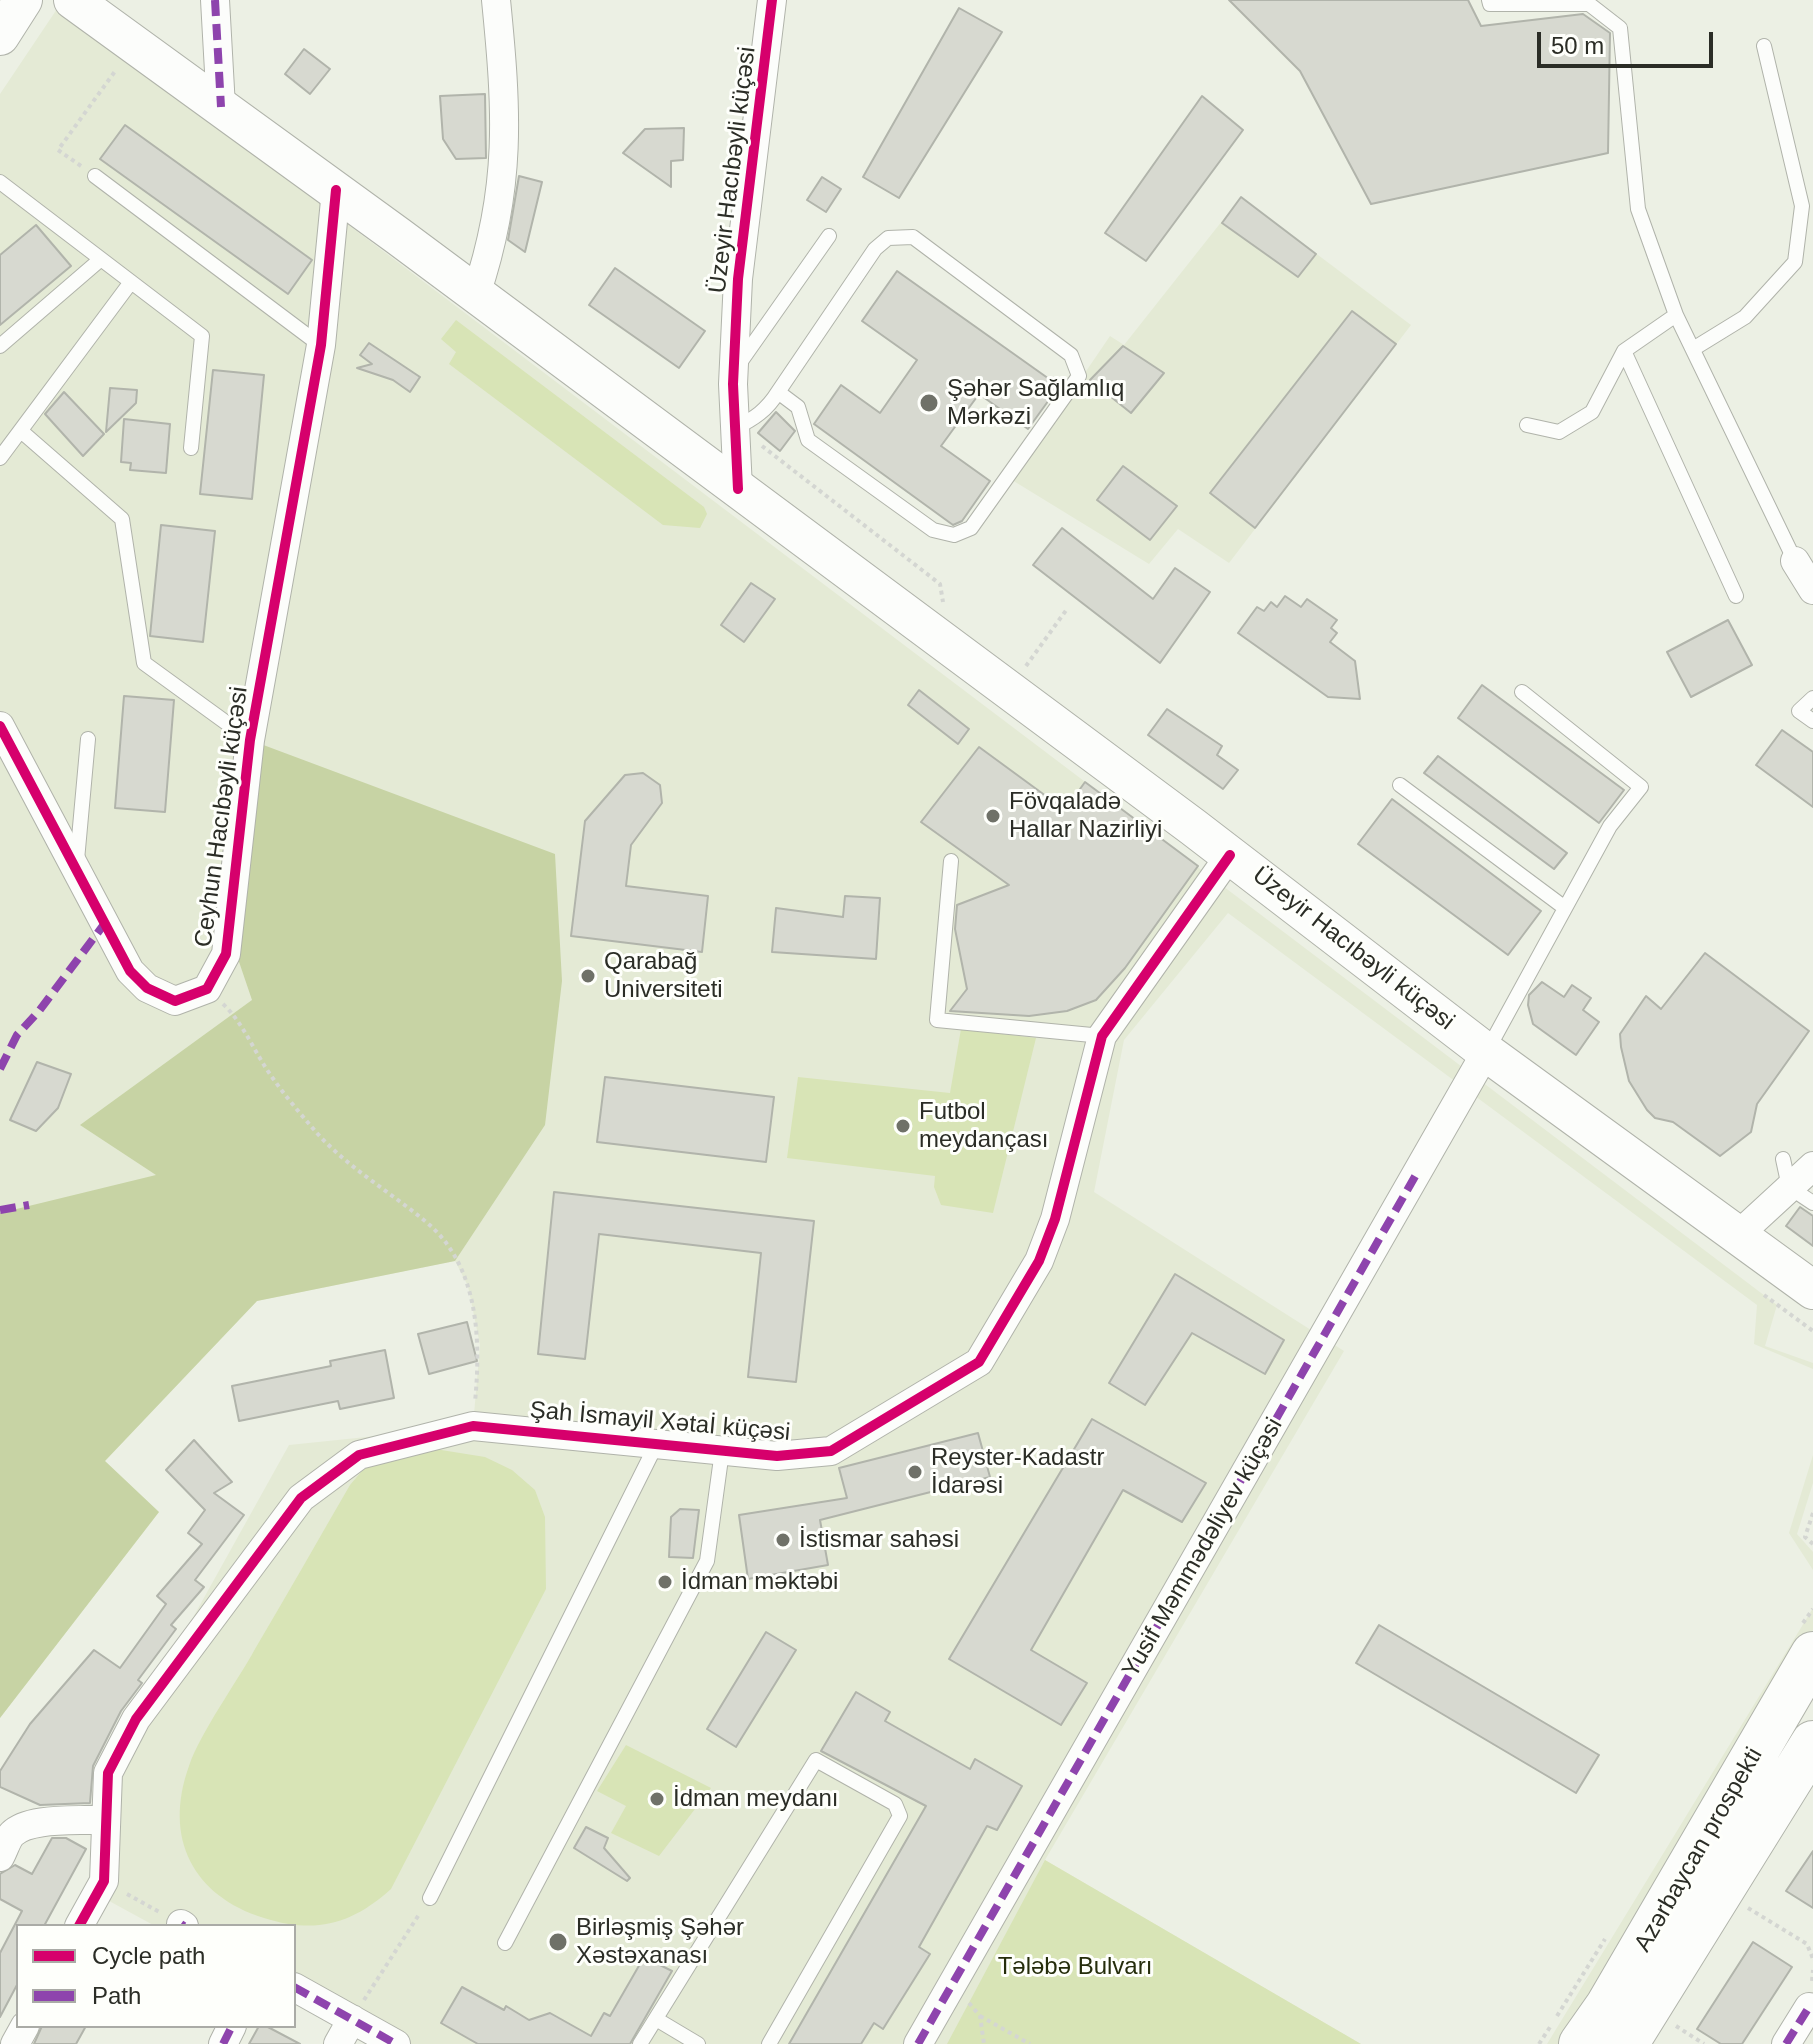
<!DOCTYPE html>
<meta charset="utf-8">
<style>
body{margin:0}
#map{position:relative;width:1813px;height:2044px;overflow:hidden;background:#ecf0e4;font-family:Helvetica,sans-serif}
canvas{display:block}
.legend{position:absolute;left:16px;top:1924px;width:280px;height:104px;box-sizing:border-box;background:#fefffb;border:2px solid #aaaba6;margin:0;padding:10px 14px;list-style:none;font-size:24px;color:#2b2d26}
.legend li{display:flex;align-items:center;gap:16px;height:40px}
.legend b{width:40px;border:2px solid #aaaba6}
.scale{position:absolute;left:1537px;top:32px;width:176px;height:36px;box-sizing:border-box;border:4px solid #2b2d26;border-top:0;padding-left:10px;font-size:24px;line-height:28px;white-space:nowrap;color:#2b2d26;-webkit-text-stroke:6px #fefffb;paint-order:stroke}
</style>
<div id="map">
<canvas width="1813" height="2044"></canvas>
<ul class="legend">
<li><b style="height:10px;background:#d6006c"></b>Cycle path</li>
<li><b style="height:10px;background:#8e44ad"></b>Path</li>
</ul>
<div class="scale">50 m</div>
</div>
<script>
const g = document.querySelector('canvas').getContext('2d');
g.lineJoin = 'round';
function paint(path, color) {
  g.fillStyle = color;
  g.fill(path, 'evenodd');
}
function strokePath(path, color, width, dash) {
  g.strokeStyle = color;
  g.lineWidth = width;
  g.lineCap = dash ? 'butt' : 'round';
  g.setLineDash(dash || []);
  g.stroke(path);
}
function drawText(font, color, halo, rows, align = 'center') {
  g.font = font + ' Helvetica,sans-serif';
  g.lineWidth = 6;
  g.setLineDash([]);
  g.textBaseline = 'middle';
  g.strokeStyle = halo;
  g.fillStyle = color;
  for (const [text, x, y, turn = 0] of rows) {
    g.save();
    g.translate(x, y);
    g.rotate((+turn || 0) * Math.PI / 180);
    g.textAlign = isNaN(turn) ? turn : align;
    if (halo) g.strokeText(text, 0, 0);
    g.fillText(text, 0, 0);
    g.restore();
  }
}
paint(new Path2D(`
 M59 6 1777 1305 1765 1346 1813 1363V1369L1754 1344 1757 1305 1228 913 1124 1040 1094 1192 1344 1351 1045 1860 1361 2044H369L294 2003V1926H155L89 1890 107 1772 289 1445 473 1426 480 1345 468 1286 455 1261 257 1301 105 1461 159 1512 0 1718V94Z
 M1241 197 1411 325 1229 563 1178 529 1149 564 1012 480 1110 336 1124 345Z
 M1813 1455V1483L1797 1534 1813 1552V1570L1789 1533Z
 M1813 1608V1630L1564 2044H1547Z`), '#e4ead5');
paint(new Path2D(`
 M456 320 704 507 707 514 700 528 663 525 449 364 456 352 441 339Z
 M961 1029 1036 1038 993 1213 941 1205 934 1187 935 1176 787 1158 798 1077 950 1093Z
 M435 1449 485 1457 512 1470 535 1490 545 1517 546 1589 391 1889C351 1925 315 1934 264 1918 193 1896 163 1838 189 1766 200 1733 237 1682 255 1649 287 1595 318 1540 350 1485L367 1465Z
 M626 1745 711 1788 659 1856 611 1833 626 1806 597 1791Z
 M1045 1860 1361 2044H947Z`), '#d8e4b6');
paint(new Path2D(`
 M250 740 555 854 562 981 545 1125 455 1261 257 1301 105 1461 159 1512 0 1718V1213L156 1175 80 1125 252 1000 235 950Z`), '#c7d3a4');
const building = new Path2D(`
 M1229 0H1468L1481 26 1583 14 1610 33 1608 153 1371 204 1300 71Z
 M959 8 1002 32 899 198 863 177Z
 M304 49 330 69 310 94 285 74Z
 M485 94 486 158 456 159 443 139 440 96Z
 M1202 96 1243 130 1146 261 1105 233Z
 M125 125 312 260 288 294 100 159Z
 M684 128 683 160 671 161V187L623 153 645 129Z
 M519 176 542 182 525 252 508 240Z
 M822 177 841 189 826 212 807 200Z
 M1241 197 1316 254 1298 277 1222 223Z
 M36 225 71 266 0 325V255Z
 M615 268 705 331 679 368 589 305Z
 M897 271 1059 386 1028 429 979 394 941 446 990 481 962 521 953 525 814 424 841 385 880 413 917 360 862 321Z
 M1352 311 1396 344 1255 528 1210 493Z
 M369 343 420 377 410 392 393 380 357 368 372 364 360 355Z
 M1123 346 1164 373 1131 413 1090 380Z
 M213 370 264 375 252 499 200 494Z
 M110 388 137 390 136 403 106 432Z
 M64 392 104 434 83 456 45 414Z
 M776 412 795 431 780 451 758 433Z
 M124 419 170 424 166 473 130 470 131 463 121 462Z
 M1123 466 1177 506 1150 540 1097 500Z
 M161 525 215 531 203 642 150 636Z
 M1062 528 1153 599 1175 568 1210 592 1160 663 1033 565Z
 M751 583 775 599 744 642 721 625Z
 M1285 596 1301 607 1307 599 1337 620 1331 628 1337 633 1330 642 1355 661 1360 699 1328 697 1238 633 1257 607 1264 611 1271 602 1277 607Z
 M1728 620 1752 665 1691 697 1667 652Z
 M1482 685 1624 790 1599 823 1458 718Z
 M919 690 969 729 958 744 908 705Z
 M124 696 174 700 165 812 115 808Z
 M1167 709 1222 746 1217 755 1238 770 1223 789 1148 735Z
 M1782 730 1813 752V807L1756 765Z
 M979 747 1065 810 1085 782 1198 866 1125 968 1096 1000 1067 1011 1029 1016 950 1011 967 989 955 929 957 905 1009 885 921 822Z
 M1438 756 1567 853 1554 869 1424 773Z
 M643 773 660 785 662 803 631 845 626 886 708 896 702 952 571 936 585 821 625 775Z
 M1392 799 1541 911 1508 955 1358 844Z
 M845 896 880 898 876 959 772 952 776 908 843 917Z
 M1705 953 1809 1031 1757 1104 1751 1132 1720 1156 1673 1122 1655 1118 1647 1110 1629 1081 1621 1047 1620 1034 1646 996 1661 1009Z
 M1542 982 1564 997 1572 985 1591 998 1583 1010 1599 1022 1576 1055 1533 1024 1528 1005 1529 995Z
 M37 1062 71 1074 58 1108 36 1131 10 1120Z
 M605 1077 774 1097 766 1162 597 1142Z
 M554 1192 814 1221 796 1382 748 1377 761 1253 599 1234 585 1359 538 1354Z
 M1800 1207 1813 1216V1246L1786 1226Z
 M1175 1274 1284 1340 1265 1374 1192 1333 1145 1405 1109 1383Z
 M467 1322 477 1361 429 1374 418 1334Z
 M385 1350 394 1398 340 1409 338 1401 239 1421 232 1386 331 1366 330 1361Z
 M1092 1419 1206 1483 1182 1522 1123 1490 1031 1650 1087 1683 1061 1725 949 1659Z
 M978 1433 990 1477 820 1520 828 1565 748 1579 739 1515 847 1498 839 1468Z
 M194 1440 232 1482 214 1493 244 1515 195 1580 204 1587 171 1625 176 1629 138 1680 142 1683 121 1711 93 1766 90 1803 40 1805 0 1787V1771L30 1724 94 1650 120 1668 166 1604 157 1596 202 1544 188 1533 205 1510 166 1470Z
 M680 1509 699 1510 693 1558 669 1557 671 1517Z
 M1379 1625 1599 1755 1576 1793 1356 1663Z
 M766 1632 796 1650 736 1747 707 1729Z
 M856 1692 890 1712 885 1721 970 1769 975 1759 1022 1786 997 1830 987 1826 919 1947 930 1954 883 2029 874 2023 861 2044H789L926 1806 821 1751Z
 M586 1827 608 1838 604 1848 630 1878 627 1881 574 1848Z
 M52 1838H66L86 1849 44 1926H18V1983L0 2017V1953L22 1911 0 1899V1874L15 1865 32 1874Z
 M1813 1851V1908L1786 1891Z
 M1753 1942 1792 1967 1742 2044H1721L1697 2029Z
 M644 1957 672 1971 630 2044H478L441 2023 462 1987 504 2010 506 2006 529 2020 550 2013 591 2036 604 2013 610 2016Z
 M42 2026H86L76 2044H34Z
 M259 2026H266L300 2044H249Z`);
paint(building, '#d7d9d0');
strokePath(building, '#b1b4ab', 2);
const lane = new Path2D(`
 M1489 0 1490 4H1589L1620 28 1638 209 1676 315 1795 561
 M95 176 320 345
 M0 182 202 336 191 448
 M0 346 101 259
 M1693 349 1745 317 1795 262 1802 206 1764 46
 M1624 351 1736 596
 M739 364 829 236
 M1527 425 1559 432 1592 412 1624 351 1676 315
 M735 428C754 419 767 410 778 392L875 249 888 238 913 237 1071 355 1079 376 971 528 954 535 933 530 808 440 798 407 778 392
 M21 431 122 519 144 663 250 740
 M0 458 131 282
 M1813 698 1799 711 1813 721
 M1400 785 1565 908
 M77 860 88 739
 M951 861 937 1020 1102 1036
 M1487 1051 1610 826 1641 787 1522 692
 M1783 1159 1789 1187 1813 1203
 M430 1898 655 1447
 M505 1943 707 1561 722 1451
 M656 2019 698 2044
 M640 2044 816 1760 895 1804 900 1816 769 2044`);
const street = new Path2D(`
 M215 0 221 107
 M476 294C512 187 507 110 496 0
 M738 489 733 384 738 279 772 0
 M1795 561 1813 590
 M0 726 130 971 147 988 175 1001 207 989 226 954 250 740 321 345 336 190
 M1737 1236 1813 1166
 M0 1857C4 1850 7 1839 12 1834 30 1816 81 1822 106 1819
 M181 1924 184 1926
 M79 1926 104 1881 108 1773 136 1719 301 1498 359 1455 473 1426 777 1456 831 1451 979 1362 1039 1261 1055 1219 1102 1036 1230 855
 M294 1987 396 2044
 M15 2044 25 2026
 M223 2044 232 2026
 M338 2044 352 2019
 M918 2044 1486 1052
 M1786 2044 1809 2007`);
const secondary = new Path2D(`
 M73 0 398 236 1193 827 1486 1052 1813 1290
 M0 36 23 0`);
const primary = new Path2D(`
 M1581 2044 1607 2007 1813 1654
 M1626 2044 1813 1743`);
strokePath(lane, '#b0b3aa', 16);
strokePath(street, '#b0b3aa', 30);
strokePath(secondary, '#b0b3aa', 40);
strokePath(primary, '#b0b3aa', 46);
strokePath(new Path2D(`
 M81 166 58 150 116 70
 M762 446 940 584 943 602
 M1026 666 1067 609
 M223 1004C241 1021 251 1044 264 1065 279 1089 298 1111 316 1132 347 1167 390 1192 425 1221 479 1265 481 1339 475 1402
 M1764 1295 1813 1331
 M1813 1513 1805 1537 1813 1544
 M1803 1623 1813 1609
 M127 1894 161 1913
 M1748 1908 1807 1944 1813 1959
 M1812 1981 1813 1970
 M364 2000 420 1913
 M969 2003 980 2016 984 2044
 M980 2016 1030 2044
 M1557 2016 1605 1939
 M1676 2026 1704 2044
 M1539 2044 1552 2024`), '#d4d6d2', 4, [4, 4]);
strokePath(lane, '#fcfdfb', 14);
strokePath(street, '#fcfdfb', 28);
strokePath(secondary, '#fcfdfb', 38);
strokePath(primary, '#fcfdfb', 44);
strokePath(new Path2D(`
 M215 0 221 107
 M0 1069 17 1035 39 1011 105 923
 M0 1210 29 1205
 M181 1924 184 1926
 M294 1987 396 2044
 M223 2044 232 2026
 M918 2044 1417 1173
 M1786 2044 1809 2007`), '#8e44ad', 8, [16, 8]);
strokePath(new Path2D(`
 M738 489 733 384 738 279 772 0
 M0 726 130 971 147 988 175 1001 207 989 226 954 250 740 321 345 336 190
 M79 1926 104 1881 108 1773 136 1719 301 1498 359 1455 473 1426 777 1456 831 1451 979 1362 1039 1261 1055 1219 1102 1036 1230 855`), '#d6006c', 10);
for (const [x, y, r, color] of [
 [929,403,10,"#6f7168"],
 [993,816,8,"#6f7168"],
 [588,976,8,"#6f7168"],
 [903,1126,8,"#6f7168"],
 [915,1472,8,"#6f7168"],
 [783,1540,8,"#6f7168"],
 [665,1582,8,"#6f7168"],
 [657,1799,8,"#6f7168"],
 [558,1942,10,"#6f7168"]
]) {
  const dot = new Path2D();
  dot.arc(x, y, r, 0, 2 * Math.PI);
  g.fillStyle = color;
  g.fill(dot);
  strokePath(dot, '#fefffb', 3);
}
drawText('24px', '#2b2d26', '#fefffb', [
 ["Üzeyir Hacıbəyli küçəsi",733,170,-83],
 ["Ceyhun Hacıbəyli küçəsi",222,817,-82],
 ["Üzeyir Hacıbəyli küçəsi",1353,949,38],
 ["Şah İsmayil Xətaİ küçəsi",660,1422,5],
 ["Yusif Məmmədəliyev küçəsi",1203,1548,-60],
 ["Azərbaycan prospekti",1699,1850,-60]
]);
drawText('24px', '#2b2d26', '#fefffb', [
 ["Şəhər Sağlamlıq",947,389],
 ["Mərkəzi",947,417],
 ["Fövqaladə",1009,802],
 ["Hallar Nazirliyi",1009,830],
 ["Qarabağ",604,962],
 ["Universiteti",604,990],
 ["Futbol",919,1112],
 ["meydançası",919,1140],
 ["Reyster-Kadastr",931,1458],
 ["İdarəsi",931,1486],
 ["İstismar sahəsi",799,1540],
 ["İdman məktəbi",681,1582],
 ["İdman meydanı",673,1799],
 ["Birləşmiş Şəhər",576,1928],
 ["Xəstəxanası",576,1956]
], 'left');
drawText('24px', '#252d0b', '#fefffb', [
 ["Tələbə Bulvarı",1075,1967]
]);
</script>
